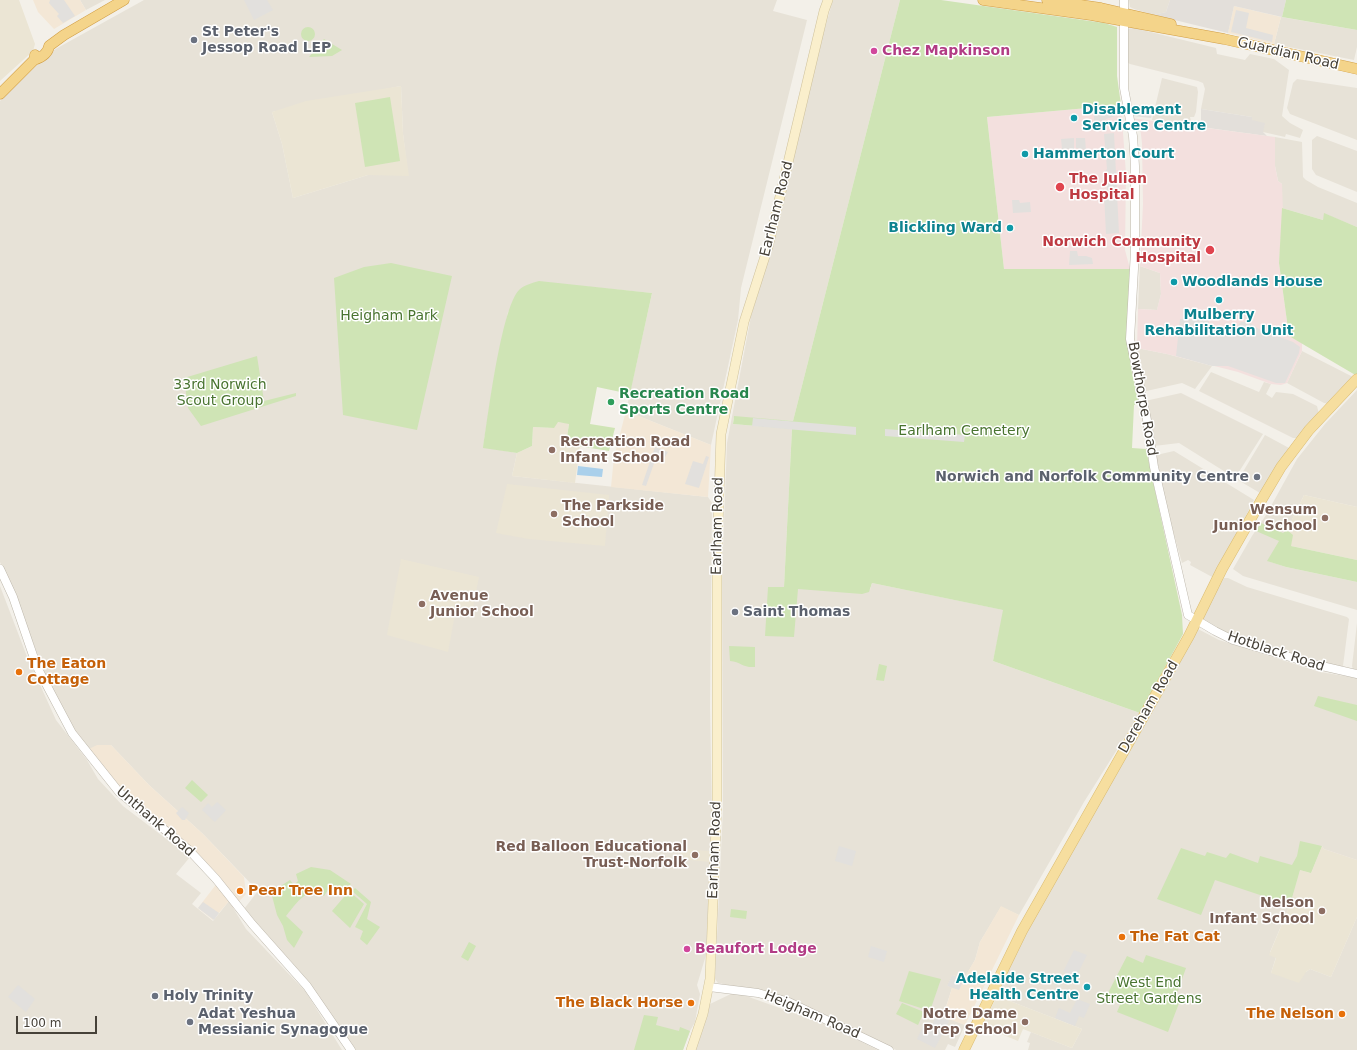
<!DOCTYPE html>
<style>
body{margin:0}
#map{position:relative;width:1357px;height:1050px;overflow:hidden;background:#f3f0e9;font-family:"DejaVu Sans",sans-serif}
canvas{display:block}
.scale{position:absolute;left:16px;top:1016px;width:81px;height:18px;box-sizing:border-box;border:2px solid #464138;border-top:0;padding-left:5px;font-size:12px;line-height:14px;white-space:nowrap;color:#464138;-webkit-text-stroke:3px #fff;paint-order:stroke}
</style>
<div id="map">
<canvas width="1357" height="1050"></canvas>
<div class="scale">100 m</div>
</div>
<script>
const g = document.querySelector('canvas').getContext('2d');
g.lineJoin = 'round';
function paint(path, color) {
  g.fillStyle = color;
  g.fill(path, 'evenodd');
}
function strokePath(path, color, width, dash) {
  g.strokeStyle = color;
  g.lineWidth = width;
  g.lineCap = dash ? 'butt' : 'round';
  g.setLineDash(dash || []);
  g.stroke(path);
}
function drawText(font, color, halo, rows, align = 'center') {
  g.font = font + ' "DejaVu Sans",sans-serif';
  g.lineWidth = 3;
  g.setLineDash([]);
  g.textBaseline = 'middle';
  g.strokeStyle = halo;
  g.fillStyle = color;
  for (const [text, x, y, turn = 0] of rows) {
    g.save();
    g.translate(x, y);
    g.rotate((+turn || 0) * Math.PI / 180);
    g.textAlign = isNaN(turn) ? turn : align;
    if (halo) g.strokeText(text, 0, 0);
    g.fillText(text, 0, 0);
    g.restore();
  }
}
paint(new Path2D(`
 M80 0H105L86 10Z
 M144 0H777L773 11 807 20 741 288 738 320 711 445 626 411 652 293 539 282 508 312 495 373 483 447 517 453 512 476 708 497 712 503 710 707 712 818 706 955 697 985 700 994 695 1022 690 1031 683 1050H354L290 960 256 926 244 909 258 891 203 834 149 785 111 745 87 750 52 692 18 603 0 562V101L52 51ZM401 86 403 134 408 175H368L293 198 282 144 272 112Z
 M833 0H900L793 421 734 417 733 420V424L792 429 784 587 870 590 872 583 1004 610 993 661 1140 713 1084 802 1019 915 1001 907 980 942 975 960 964 979 952 975V988L943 1016 965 1025 955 1047 948 1044 945 1050H896L827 1016 763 992 718 983 715 979 723 809 722 577 727 443 751 316 773 241 815 62Z
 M1129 0H1170L1166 12 1154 15 1134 9 1130 7Z
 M1281 17 1357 30V47L1354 60 1274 44Z
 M1134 28 1216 48 1217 54 1245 60 1250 54 1274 59 1289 70 1282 116 1290 123 1303 130 1300 138 1286 134 1285 137 1263 132 1252 120V117L1201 109 1205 89 1203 83 1198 81 1130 64 1125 61 1126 29Z
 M1162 78 1197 87 1198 92 1196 112 1194 117H1190L1192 125 1152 120Z
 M1297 79 1357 88V140L1290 114 1287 108 1293 83Z
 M1317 136 1357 151V192L1316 175 1312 169V140Z
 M1275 137 1302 142 1303 177 1306 180 1318 187 1357 203V227L1325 214 1323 220 1282 208V184L1278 181 1275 166Z
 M1140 266 1160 273 1161 294 1157 310 1138 309Z
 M1137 348 1167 354 1212 366 1195 389 1182 383 1142 392Z
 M1302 351 1355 378 1330 404 1324 403 1287 383Z
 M1211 372 1259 392 1264 382 1271 384 1266 394 1272 398 1276 392 1293 394 1317 406 1319 414 1297 438H1293L1199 391Z
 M1357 390V507L1304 495 1287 530 1268 561 1286 567 1357 582V610L1243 576 1233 569 1252 536 1266 515 1297 459 1325 424Z
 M1181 393 1263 434 1235 478 1179 443 1154 446 1145 401Z
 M1265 435 1289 448 1260 493 1238 480Z
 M1174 451 1254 500 1214 578 1190 565 1191 562 1188 560 1182 563 1152 456Z
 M1224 578H1228L1247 587 1347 617 1349 619 1343 666 1340 667 1317 661 1224 632 1201 621V618Z
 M0 586 26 654 56 720 87 760 98 779 123 806 190 857 176 874 201 893 192 904 213 921 229 901 246 929 306 992 342 1050H0Z
 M1357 623V669H1353L1352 666Z
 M1196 628 1219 640 1320 672 1357 678V860L1324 849 1322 846 1311 873 1300 870 1290 905 1270 952 1276 957 1271 973 1306 972 1310 969 1331 977 1357 917V1050H1028L1030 1043 1027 1042 1031 1032 1072 1048 1082 1029 997 996 1015 953Z
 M735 992 827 1025 878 1050H694L710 1004Z`), '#e7e2d7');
paint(new Path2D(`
 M33 0H80L86 10 54 29 38 12Z
 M1234 6 1281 17 1274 44 1228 33Z
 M626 411 711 445 708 497 611 487 614 457Z
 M97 745H111L149 785 203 834 244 877 246 894 233 908 229 901 213 920 198 908 221 878 198 854 122 790 87 750Z
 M1001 906 1019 915 965 1025 943 1017 952 988 947 986 952 975 964 978 975 960 980 942Z`), '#f3e7d6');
paint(new Path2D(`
 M1170 0H1286L1282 17 1234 6 1228 33 1154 15 1166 12Z
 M1201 109 1252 117V120L1265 123 1263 132 1267 136 1201 127Z`), '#e3dfda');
paint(new Path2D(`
 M0 0H19L35 44 33 51 0 81Z
 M401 86 403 134 409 176 368 175 293 198 282 144 272 112 306 101Z
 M557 422 569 423 566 444 580 445 575 483 512 476 517 453 532 446 533 427 553 428Z
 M507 484 609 495 605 546 529 539 496 533Z
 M1304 495 1357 507V560L1291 546 1287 530Z
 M401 559 479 577 472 612 456 609 448 652 387 635Z
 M1322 846 1324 849 1357 860V917L1331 977 1310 969 1306 972 1299 983 1271 973 1276 958 1269 955 1290 905 1300 870 1311 873Z
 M681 849 710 851V862L680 859Z
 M997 996 1082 1029 1072 1048 1023 1029 1018 1041 982 1026Z`), '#ebe5d4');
paint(new Path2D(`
 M1121 105 1126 174 1125 250 1130 269H1004L987 117Z
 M1131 118 1275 137V166L1278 181 1282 184 1283 212 1279 263 1289 336 1302 343V351L1287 383 1281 385 1271 384 1238 372 1167 354 1137 348 1138 309 1157 310 1161 294 1160 273 1140 266 1143 204 1142 143 1140 127Z`), '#f3e0de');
paint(new Path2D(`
 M900 0H941L1104 23 1117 27V76L1121 105 987 117 1004 269H1130L1127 333 1131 368 1139 404 1134 405 1132 448 1146 449 1182 615 1183 634 1140 713 993 661 1003 610 872 583 869 592 862 594 798 589 794 637 765 636 768 587H784L792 429 733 424 734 416 793 421Z
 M1286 0H1357V30L1282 17Z
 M301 34a7 7 0 1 1 14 0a7 7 0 1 1-14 0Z
 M324 39 342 50 332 56 309 57Z
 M390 97 400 161 365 167 355 103Z
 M1282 208 1323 220 1324 213 1357 227V376L1289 336 1279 263Z
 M391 263 452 276 417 430 343 415 334 278 364 267Z
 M539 281 652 293 630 394 597 387 590 424 615 428 609 451 566 444 569 424 558 422 554 428 533 427 532 446 517 453 483 448C488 417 501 309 519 290 524 285 532 283 539 281Z
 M257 356 264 401 296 393V396L201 426 188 408 184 378Z
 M1261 523 1283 533 1287 530 1293 535 1291 546 1357 560V582L1286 567 1267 561 1279 541 1256 531Z
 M729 646 755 647V667C743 668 741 662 730 661Z
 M879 664 887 666 884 681 876 680Z
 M1318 696 1357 705V721L1314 706Z
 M192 780 208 795 201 802 185 788Z
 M1300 841 1322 846 1311 873 1300 870 1290 905 1215 880 1201 915 1157 899 1181 848 1205 856 1207 852 1226 858 1230 853 1258 863 1260 856 1292 865 1297 856Z
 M311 867 330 870 351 884 344 890 341 888 333 892 328 890 324 896C307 885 296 904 286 916L303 932 294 948 287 940 283 926 277 915 271 892 290 880 294 885 298 881 296 874Z
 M355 888 371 902 367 919 380 927 367 945 360 939 363 931 355 927 367 904 352 891Z
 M349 891 364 904 350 928 332 911Z
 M731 909 747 911 746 919 730 917Z
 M469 942 476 946 468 961 461 957Z
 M1146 955 1186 968 1176 996 1181 998 1168 1032 1117 1012 1122 1000 1108 993 1127 956 1143 963Z
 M909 971 941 979 930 1011 899 1001Z
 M902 1003 924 1012 918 1025 896 1014Z
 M644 1015 658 1017 656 1025 679 1031 680 1027 690 1031 683 1050H634Z`), '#cfe4b5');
paint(new Path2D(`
 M50 0H64L75 16 63 23 57 16 59 14 49 3Z
 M244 0H267L273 10 254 20Z
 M1236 10 1249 13 1246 28 1273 35 1272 42 1231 32Z
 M1134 104 1154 108 1151 118 1133 116Z
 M1115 106 1118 115 1106 119 1105 121 1100 124 1094 122V115L1103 113V107Z
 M1114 133 1119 233 1106 234 1104 194 1107 190V183L1104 182 1103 174 1107 169 1104 134Z
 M1074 138V149H1062L1061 139Z
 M1076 138H1085L1086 150 1076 148Z
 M1012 200H1019L1020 203 1030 202 1031 212 1013 213Z
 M1070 251H1077L1078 256H1086L1092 258 1093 264 1069 265Z
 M1209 318V328H1221V333L1231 332 1241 322H1248L1259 329 1293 342 1300 347 1299 353 1285 383H1276L1228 366H1212L1176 356 1180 319Z
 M753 418 856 427V435L752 426Z
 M885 429 965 435 964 442 885 436Z
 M655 447 668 452 665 457 657 455 646 486 642 485Z
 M706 456 709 457 699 488 685 484 693 461 703 464Z
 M217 802 226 810 215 822 202 810 208 803 212 807Z
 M182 807 189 813 185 820H182L176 813Z
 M839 846 856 851 852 866 835 861Z
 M203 902 219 913 214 920 198 908Z
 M871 946 887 951 884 962 868 957Z
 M1074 950 1087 955 1076 977 1063 972Z
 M952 975 964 979 959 990 947 986Z
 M18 985 35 999 26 1012 8 997Z
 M1077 999 1090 1004 1084 1018 1079 1016 1075 1026 1055 1018 1059 1008 1070 1013Z
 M937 1015 949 1021 935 1048 917 1039 923 1026 930 1029Z`), '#e2e0dd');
paint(new Path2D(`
 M578 466 603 469 602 477 577 475Z`), '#aad0eb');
const tertiary = new Path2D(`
 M1124 0V88L1133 136 1135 166V251L1130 339 1147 420 1154 467 1188 615 1215 631 1233 640 1313 664 1357 674
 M0 569 13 597 37 667 72 733 119 792 189 850 216 879 252 924 307 986 351 1050
 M709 987 758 993 789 1002 889 1050`);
const secondary = new Path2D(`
 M691 1050 703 1014 710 979 717 801V559L721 434 744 322 768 247 824 11 828 0`);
const primary = new Path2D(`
 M964 1050 1022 931 1189 636 1222 569 1262 499 1281 467 1309 430 1357 379`);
const trunk = new Path2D(`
 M983 0 1091 15 1224 39 1357 69
 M1047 0 1101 8 1171 24
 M34 60C40 58 48 54 49 46L64 35 124 0
 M0 94 34 60 35 55`);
strokePath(tertiary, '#beb8ac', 9);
strokePath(secondary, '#cfc29c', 10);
strokePath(primary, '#dabb70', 11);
strokePath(trunk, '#d19e45', 11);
strokePath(tertiary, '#fff', 8);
strokePath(secondary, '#faefcc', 9);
strokePath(primary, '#f6de9f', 10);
strokePath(trunk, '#f4d48a', 10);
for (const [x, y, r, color] of [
 [194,40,4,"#6b7280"],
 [874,51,4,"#d1479c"],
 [1074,118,4,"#0f9aa8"],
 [1025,154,4,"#0f9aa8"],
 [1060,187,5,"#e0444e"],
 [1010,228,4,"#0f9aa8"],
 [1210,250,5,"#e0444e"],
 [1174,282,4,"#0f9aa8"],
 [1219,300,4,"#0f9aa8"],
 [611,402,4,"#2e9e5b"],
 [552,450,4,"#8d6e63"],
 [1257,477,4,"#6b7280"],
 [554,514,4,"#8d6e63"],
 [1325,518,4,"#8d6e63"],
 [422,604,4,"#8d6e63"],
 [735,612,4,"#6b7280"],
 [19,672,4,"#e8710a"],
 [695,855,4,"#8d6e63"],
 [240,891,4,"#e8710a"],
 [1322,911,4,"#8d6e63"],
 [1122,937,4,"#e8710a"],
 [687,949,4,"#d1479c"],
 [1087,987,4,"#0f9aa8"],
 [155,996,4,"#6b7280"],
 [691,1003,4,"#e8710a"],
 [1342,1014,4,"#e8710a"],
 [190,1022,4,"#6b7280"],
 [1025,1022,4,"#8d6e63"]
]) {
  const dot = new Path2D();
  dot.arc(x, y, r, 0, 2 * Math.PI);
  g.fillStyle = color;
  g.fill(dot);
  strokePath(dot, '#fff', 1.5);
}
drawText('bold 14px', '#5b616d', '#fff', [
 ["St Peter's",202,32],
 ["Jessop Road LEP",202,48],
 ["Norwich and Norfolk Community Centre",1249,477,"right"],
 ["Saint Thomas",743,612],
 ["Holy Trinity",163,996],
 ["Adat Yeshua",198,1014],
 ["Messianic Synagogue",198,1030]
], 'left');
drawText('bold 14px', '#b23c85', '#fff', [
 ["Chez Mapkinson",882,51],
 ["Beaufort Lodge",695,949]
], 'left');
drawText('14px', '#464138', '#fff', [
 ["Guardian Road",1288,54,13],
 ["Earlham Road",777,209,-76],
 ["Bowthorpe Road",1142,399,80],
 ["Earlham Road",718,526,-89],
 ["Hotblack Road",1276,652,18],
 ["Dereham Road",1149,707,-60],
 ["Unthank Road",155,822,41],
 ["Earlham Road",715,850,-88],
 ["Heigham Road",812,1015,23]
]);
drawText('bold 14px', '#0d838f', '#fff', [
 ["Disablement",1082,110],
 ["Services Centre",1082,126],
 ["Hammerton Court",1033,154],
 ["Blickling Ward",1002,228,"right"],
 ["Woodlands House",1182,282],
 ["Mulberry",1219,315,"center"],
 ["Rehabilitation Unit",1219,331,"center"],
 ["Adelaide Street",1079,979,"right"],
 ["Health Centre",1079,995,"right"]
], 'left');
drawText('bold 14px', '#be3a42', '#fff', [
 ["The Julian",1069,179],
 ["Hospital",1069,195],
 ["Norwich Community",1201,242,"right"],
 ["Hospital",1201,258,"right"]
], 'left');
drawText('14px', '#497430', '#fff', [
 ["Heigham Park",389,316],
 ["33rd Norwich",220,385],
 ["Scout Group",220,401],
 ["Earlham Cemetery",964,431],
 ["West End",1149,983],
 ["Street Gardens",1149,999]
]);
drawText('bold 14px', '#27864d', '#fff', [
 ["Recreation Road",619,394],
 ["Sports Centre",619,410]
], 'left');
drawText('bold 14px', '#785e54', '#fff', [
 ["Recreation Road",560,442,"left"],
 ["Infant School",560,458,"left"],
 ["The Parkside",562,506,"left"],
 ["School",562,522,"left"],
 ["Wensum",1317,510],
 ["Junior School",1317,526],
 ["Avenue",430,596,"left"],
 ["Junior School",430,612,"left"],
 ["Red Balloon Educational",687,847],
 ["Trust-Norfolk",687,863],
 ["Nelson",1314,903],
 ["Infant School",1314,919],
 ["Notre Dame",1017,1014],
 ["Prep School",1017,1030]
], 'right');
drawText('bold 14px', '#c56008', '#fff', [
 ["The Eaton",27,664],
 ["Cottage",27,680],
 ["Pear Tree Inn",248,891],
 ["The Fat Cat",1130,937],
 ["The Black Horse",683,1003,"right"],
 ["The Nelson",1334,1014,"right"]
], 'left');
</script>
